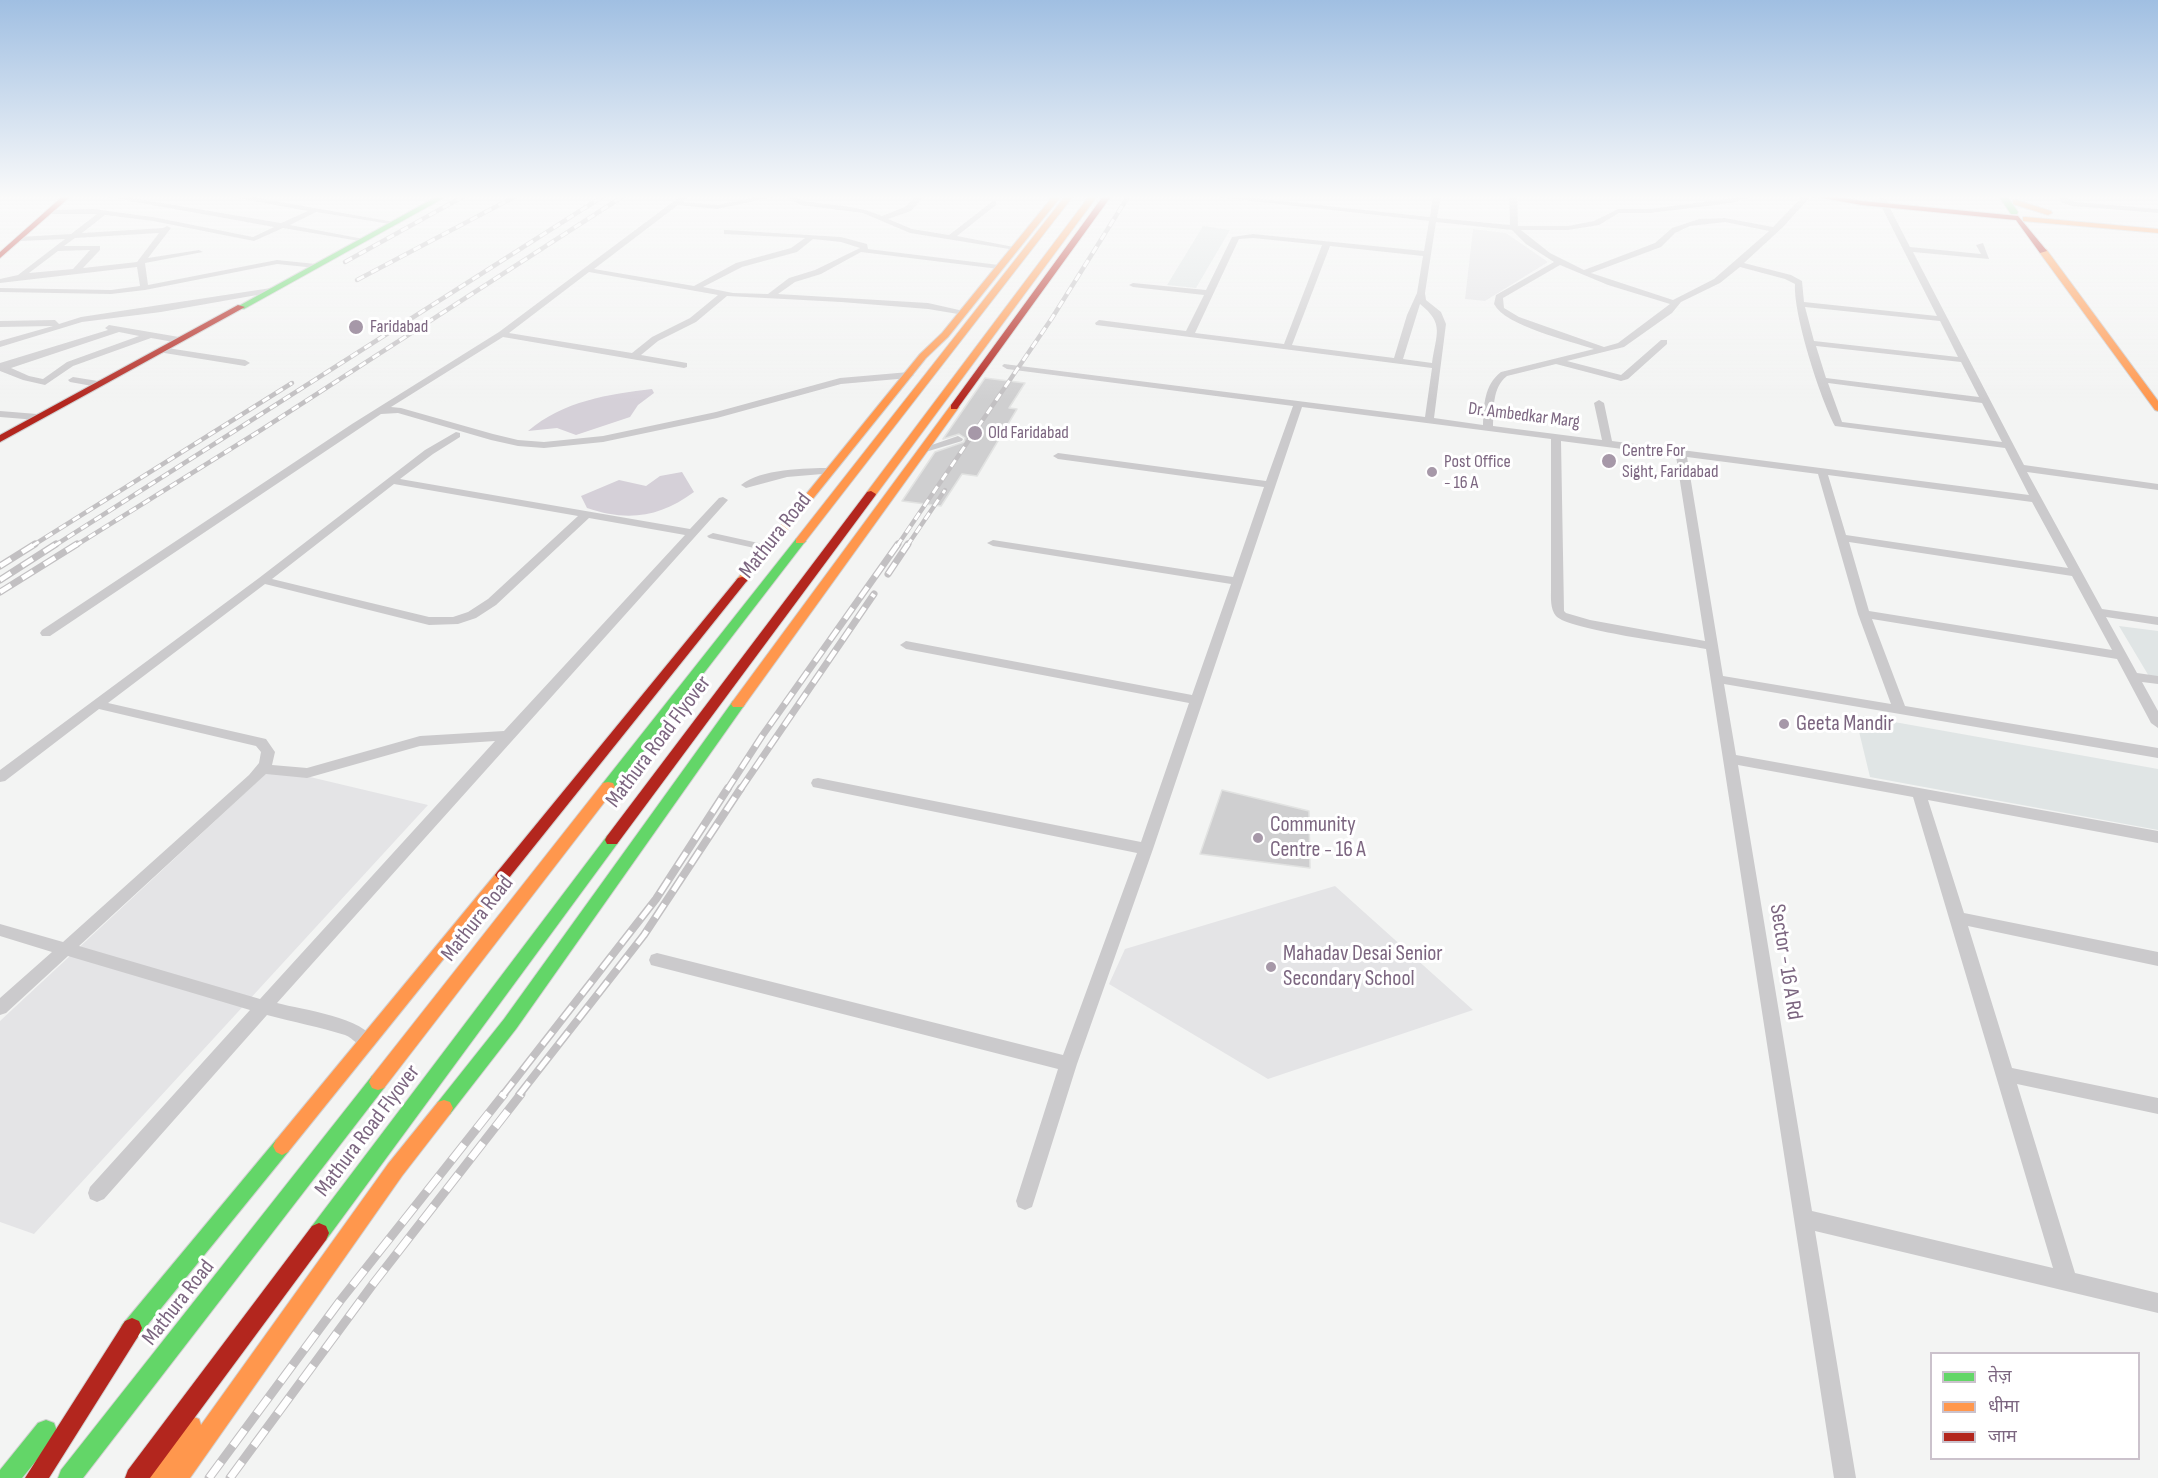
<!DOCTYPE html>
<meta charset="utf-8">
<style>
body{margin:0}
#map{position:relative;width:2158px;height:1478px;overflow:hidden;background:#f3f4f3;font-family:"Sofia Sans Condensed","Noto Sans Devanagari",sans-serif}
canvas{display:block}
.legend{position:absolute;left:1930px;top:1352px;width:210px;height:108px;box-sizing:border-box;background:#fff;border:2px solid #cbc2cc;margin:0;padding:8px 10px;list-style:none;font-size:18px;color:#7c6680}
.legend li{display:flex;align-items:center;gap:12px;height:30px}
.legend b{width:30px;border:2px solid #cbc2cc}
</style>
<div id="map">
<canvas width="2158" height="1478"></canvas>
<ul class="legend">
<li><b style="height:8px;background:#63d668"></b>तेज़</li>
<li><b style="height:8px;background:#ff974d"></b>धीमा</li>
<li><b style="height:8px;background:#b3261e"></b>जाम</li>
</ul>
</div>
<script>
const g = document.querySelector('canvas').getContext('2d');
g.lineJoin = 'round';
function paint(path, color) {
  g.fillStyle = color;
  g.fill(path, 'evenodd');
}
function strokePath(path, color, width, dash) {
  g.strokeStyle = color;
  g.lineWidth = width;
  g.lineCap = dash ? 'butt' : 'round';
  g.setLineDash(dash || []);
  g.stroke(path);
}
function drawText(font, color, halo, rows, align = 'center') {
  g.font = font + ' "Sofia Sans Condensed",sans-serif';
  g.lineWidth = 6;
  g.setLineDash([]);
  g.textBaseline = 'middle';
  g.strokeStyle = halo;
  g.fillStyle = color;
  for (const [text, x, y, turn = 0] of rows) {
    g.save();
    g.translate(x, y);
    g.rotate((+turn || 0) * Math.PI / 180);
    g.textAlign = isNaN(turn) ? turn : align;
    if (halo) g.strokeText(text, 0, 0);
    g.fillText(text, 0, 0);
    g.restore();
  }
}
paint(new Path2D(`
 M1473 229 1506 233 1548 262 1485 301 1465 299Z
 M272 768 428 805 34 1234 0 1222V1021Z
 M1335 886 1473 1010 1268 1079 1109 984 1125 949Z`), '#e4e4e6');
paint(new Path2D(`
 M1203 226 1230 230 1196 288 1167 285Z
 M2119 626 2158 631V679L2150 678Z
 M1855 715 2158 769V830L1870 777Z`), '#e0e5e5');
paint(new Path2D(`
 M652 389 654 393 638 405 630 417 576 435 557 428 528 431C563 401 609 394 652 389Z
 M682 472 694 492C660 517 628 522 587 508L581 496 619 480 646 486 660 476Z`), '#d5d0d8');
const building = new Path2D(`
 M985 378 1025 383 1009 408 1017 409 977 476 962 474 941 506 902 501 935 452 964 442 965 438 959 434 943 439Z
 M1222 790 1309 811 1310 868 1200 854Z`);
paint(building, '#cfcfd0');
strokePath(building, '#e2e3e2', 1.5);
const fast = new Path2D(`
 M440 195H449L244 309 237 307Z
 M1998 195H2006L2018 212 2017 214H2011Z
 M800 538 806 541 804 543 613 791H603L601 787 603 783 796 539Z
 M738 700 743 701 745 704 743 707 516 1029 450 1114 444 1116 438 1114 435 1108 438 1102 504 1019 733 701Z
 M612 834 617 836 619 840 617 844 326 1240 319 1243 312 1240 309 1233 312 1226 607 836Z
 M378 1074 384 1076 387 1082 384 1088 83 1478H58L61 1470 372 1076Z
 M282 1137 288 1140 291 1146 288 1152 136 1339 129 1342 122 1339 119 1332 122 1325 276 1140Z
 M46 1420 54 1423 57 1431 54 1439 22 1478H0V1470L38 1423Z`);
const slow = new Path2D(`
 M1054 195H1062L948 337 926 358 746 582H738L736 580 738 578 920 354 942 333Z
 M1066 195H1074L804 543H796V539Z
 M1090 195H1098L875 496H867V492Z
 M2016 200 2051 211 2052 213 2048 215 2013 204V200Z
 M2026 217 2158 229V233L2023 221V217Z
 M2040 249H2046L2158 401V411L2155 410 2040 253Z
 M954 404 959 407 743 707H733L731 704 733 701 951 405Z
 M608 782 613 783 615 787 613 791 384 1088 378 1090 372 1088 369 1082 372 1076 603 783Z
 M503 869 508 871 511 875 508 879 288 1152 282 1155 276 1152 273 1146 276 1140 498 871Z
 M444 1100 450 1102 453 1108 450 1114 402 1176 190 1478H149L183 1419 191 1416 199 1419 201 1425 388 1164 438 1102Z`);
const jam = new Path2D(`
 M64 195H72L0 258V252Z
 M1104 195H1112L957 409H951V405Z
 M1806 195H1825L1862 201 2018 216 2047 251 2040 253 2016 220 1862 205Z
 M238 305 245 307 0 442V435Z
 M871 491 876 494 875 496 617 844H607L605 840 607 836 867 492Z
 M742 577 746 578 748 580 746 582 508 879 503 881 498 879 495 875 498 871 738 578Z
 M319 1223 326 1226 329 1233 326 1240 150 1478H125L128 1470 312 1226Z
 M132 1318 139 1321 142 1328 139 1335 49 1478H25L125 1321Z`);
strokePath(fast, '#d1d0d1', 2);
strokePath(slow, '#d1d0d1', 2);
strokePath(jam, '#d1d0d1', 2);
paint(new Path2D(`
 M97 195H114L281 223 308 211 222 195H240L400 223 396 225 316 212 290 225 369 240 365 242 283 228 254 241 153 221 105 215 82 233 163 228 167 226 171 228 148 258 199 250 203 252 145 263 148 285 277 260 316 264 320 266 316 268 277 264 145 290 111 294 0 292V288L111 290 140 286 137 267 0 283V279L18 275 65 239 21 241H18V237L71 234 97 214H48L47 212 51 210 93 209 153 217 253 237 274 227ZM159 233 137 262 83 268 100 250V246H64L75 238ZM90 250 73 269 29 273 58 251Z
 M682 195H691L683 202 717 205 767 195H782L717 209 678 205 594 269 694 286 736 263 791 248 805 238 724 234V230H727L841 237 867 244 868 249 999 265 1003 267 999 269 861 252 821 274 795 282 778 294 928 303 968 312 964 315 928 309 841 302 727 296 696 322 658 341 641 355 687 363V367L684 368 503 337 391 407 401 408 493 434 518 440 544 442 603 436 716 412 840 378 909 372 914 375 909 378 841 384 717 418 603 442 544 448 518 446 491 440 398 413 381 414 50 636H42L40 633 42 630 352 424 499 332ZM813 239 841 242 860 248 815 270 789 278 768 294 733 293 703 287 742 267 797 252ZM589 272 718 295 690 318 652 337 632 353 509 333Z
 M783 195C793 195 798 200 806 201 832 206 858 205 882 216L905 207 917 195H925L911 211 888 219 912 229 949 235 993 201H996V205L957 236 1019 248 1015 250 910 233 863 213 801 205Z
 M1199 195H1224L1430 217 1433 195H1441L1437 218 1510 225 1509 195H1517L1518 226H1568L1594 221 1618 209H1650L1757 195 1731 203 1650 213H1619L1599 225 1568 230H1521L1550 253 1584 270 1655 243 1672 228 1699 219 1725 218 1773 227 1804 195H1812L1783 227 1744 263 1791 275 1802 281 1804 302 1937 316 1878 200 1882 198 1886 200 1910 247 1981 254 1976 245 1983 243 1989 259 1913 252 2024 465 2158 484V490L2027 472 2102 609 2158 617V625L2106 617 2137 673 2158 676V684L2142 682 2158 711V728L2151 723 2117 659 1872 619 1905 706 2158 748V758L1724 684 1736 755 2158 831V843L1928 800 1964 913 2158 952V966L1968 926 2012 1068 2158 1098V1114L2017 1084 2075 1273 2158 1293V1313L1815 1231 1856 1478H1834L1706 649C1681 644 1568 630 1556 616 1550 609 1551 598 1551 589V439L1302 407 1153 849 1077 1064 1032 1207 1025 1210 1018 1207 1016 1201 1058 1069 651 965 649 960 651 955 657 953 1063 1055 1137 853 818 788 813 787 811 783 813 779 818 778 1141 842 1189 703 906 649 900 645 906 641 1192 695 1231 584 993 546 987 543 993 540 1233 577 1264 487 1058 459 1053 456 1058 453 1266 481 1293 406 1007 369 1002 366 1004 364 1425 417 1432 368 1096 325 1095 323 1099 320 1186 331 1204 295 1133 287 1129 285 1133 283 1206 290 1232 237 1253 234 1424 251 1429 221ZM1436 222 1512 230 1526 244 1554 262 1496 295 1494 304C1505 326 1570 341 1594 349L1501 372C1484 385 1484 405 1483 425L1434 418 1446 324 1441 312 1426 300 1425 293ZM1725 222 1769 231 1714 279 1673 300 1591 273 1661 247 1675 233 1690 226ZM1253 238 1322 245 1284 344 1195 333 1239 239ZM1330 246 1423 256 1417 293 1407 315 1394 358 1292 345ZM1560 265 1608 285 1670 304 1618 343 1604 347 1519 317 1504 308 1503 298ZM1740 267 1785 279 1795 284C1793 314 1820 398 1835 426L2005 448 2029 495 1612 441 1604 403 1599 400 1594 403 1602 440 1493 426C1494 408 1492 388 1507 376L1556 364 1621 381 1628 379 1667 344V340H1661L1621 375 1567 361 1624 347 1672 313 1681 302 1720 283ZM1420 304C1445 324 1436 334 1432 363L1403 359ZM1805 307 1940 321 1958 357 1814 341ZM1816 346 1961 362 1979 397 1826 378ZM1828 383 1982 403 2002 442 1842 422ZM1561 441 1676 456 1705 641 1590 620 1566 613 1564 611ZM1687 457 1818 474 1858 614 1891 704 1723 676ZM1828 475 2032 502 2068 568 1846 535ZM1849 542 2072 576 2112 650 1869 611ZM1738 765 1913 797 2053 1268 1812 1211Z
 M2057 195H2065L2068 199 2074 202 2158 209V213L2073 206 2062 203Z
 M271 288 275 290 274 292 161 312 82 322 0 347V341L53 326 0 327V321L55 320 59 324 81 317Z
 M109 325 179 337 183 340 179 343 151 338 73 366 45 385 23 380 0 371V363L108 330 105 328ZM119 332 139 336 67 362 43 379 29 376 11 368Z
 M161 347 245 360 250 363 245 366 158 352V348Z
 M73 377 98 381 103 384 98 387 70 382 68 380Z
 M0 411 37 414 42 417 37 420 0 417Z
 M456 432 460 433V437L433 454 400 479 690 529 719 498 723 497 728 500 277 1003C303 1010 364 1017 376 1042L373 1047C360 1052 356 1039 345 1035 320 1027 293 1022 267 1015L104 1199 97 1202 90 1199 88 1193 90 1187 250 1010 68 956 6 1013 0 1015V998L52 952 0 936V924L63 942 249 775 259 763 261 752 256 746 99 709 5 781 0 782V770L259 578 425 450ZM394 484 578 516 488 599 468 612 453 617H429L272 579ZM589 518 685 535 504 731 420 736 307 768 272 765 275 752 266 739 108 703 265 584 429 625 458 624 476 618 496 605ZM495 741 260 999 79 946 266 774 307 778 420 746Z
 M958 436 963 439 962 441 922 453 917 450Z
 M830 468 834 469V473L787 477 746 488 741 485C760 469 806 468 830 468Z
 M713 533 772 546 774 548 768 551 709 538 707 536Z`), '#cbcacc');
paint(fast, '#63d668');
paint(slow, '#ff974d');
paint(jam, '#b3261e');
const railFar3 = new Path2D(`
 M345 262 466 195
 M357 280 518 195
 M32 546 292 383
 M54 546 605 195
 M75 546 261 430 625 195
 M897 546 1052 318 1129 195
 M907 546 945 490`);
const railFar2 = new Path2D(`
 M0 566 35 544
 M888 574 908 544
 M0 580 56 544
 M0 592 77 544
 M727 790 762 736 898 544
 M740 790 874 594`);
const railFar1 = new Path2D(`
 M503 1095 656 899 728 788
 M519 1095 644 935 741 788`);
const rail = new Path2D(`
 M209 1478 340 1301 504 1094
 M230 1478 373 1284 521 1094`);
strokePath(railFar3, '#c2c0c2', 4.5);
strokePath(railFar2, '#c2c0c2', 7);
strokePath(railFar1, '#c2c0c2', 8);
strokePath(rail, '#c2c0c2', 9);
strokePath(railFar3, '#fff', 3, [8]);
strokePath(railFar2, '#fff', 4.5, [13]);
strokePath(railFar1, '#fff', 5, [16]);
strokePath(rail, '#fff', 7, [20]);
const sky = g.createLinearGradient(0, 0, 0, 402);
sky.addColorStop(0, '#a0bfe2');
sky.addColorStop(0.49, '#fafafa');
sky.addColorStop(1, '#fafafa00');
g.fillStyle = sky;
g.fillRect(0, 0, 2158, 402);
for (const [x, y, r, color] of [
 [356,327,8,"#a698a8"],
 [975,433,8,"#a698a8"],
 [1609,461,8,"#a698a8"],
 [1432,472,6,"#a698a8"],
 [1784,724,6,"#a698a8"],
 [1258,838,6,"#a698a8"],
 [1271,967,6,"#a698a8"]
]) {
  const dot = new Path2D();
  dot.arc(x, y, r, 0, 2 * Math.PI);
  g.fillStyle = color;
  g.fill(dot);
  strokePath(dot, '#fff', 2);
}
drawText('18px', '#7c6680', '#fff', [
 ["Faridabad",370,327],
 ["Old Faridabad",988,433],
 ["Centre For",1622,451],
 ["Sight, Faridabad",1622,472],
 ["Post Office",1444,462],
 ["- 16 A",1444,483]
], 'left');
drawText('18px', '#7c6680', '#fff', [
 ["Dr. Ambedkar Marg",1524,416,7]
]);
drawText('22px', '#7c6680', '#fff', [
 ["Mathura Road",776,536,-52],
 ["Mathura Road Flyover",659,742,-53],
 ["Mathura Road",478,919,-52],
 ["Sector - 16 A Rd",1785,962,81],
 ["Mathura Road Flyover",368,1131,-53],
 ["Mathura Road",179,1303,-52]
]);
drawText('22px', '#7c6680', '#fff', [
 ["Geeta Mandir",1796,724],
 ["Community",1270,825],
 ["Centre - 16 A",1270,850],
 ["Mahadav Desai Senior",1283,954],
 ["Secondary School",1283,979]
], 'left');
</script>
